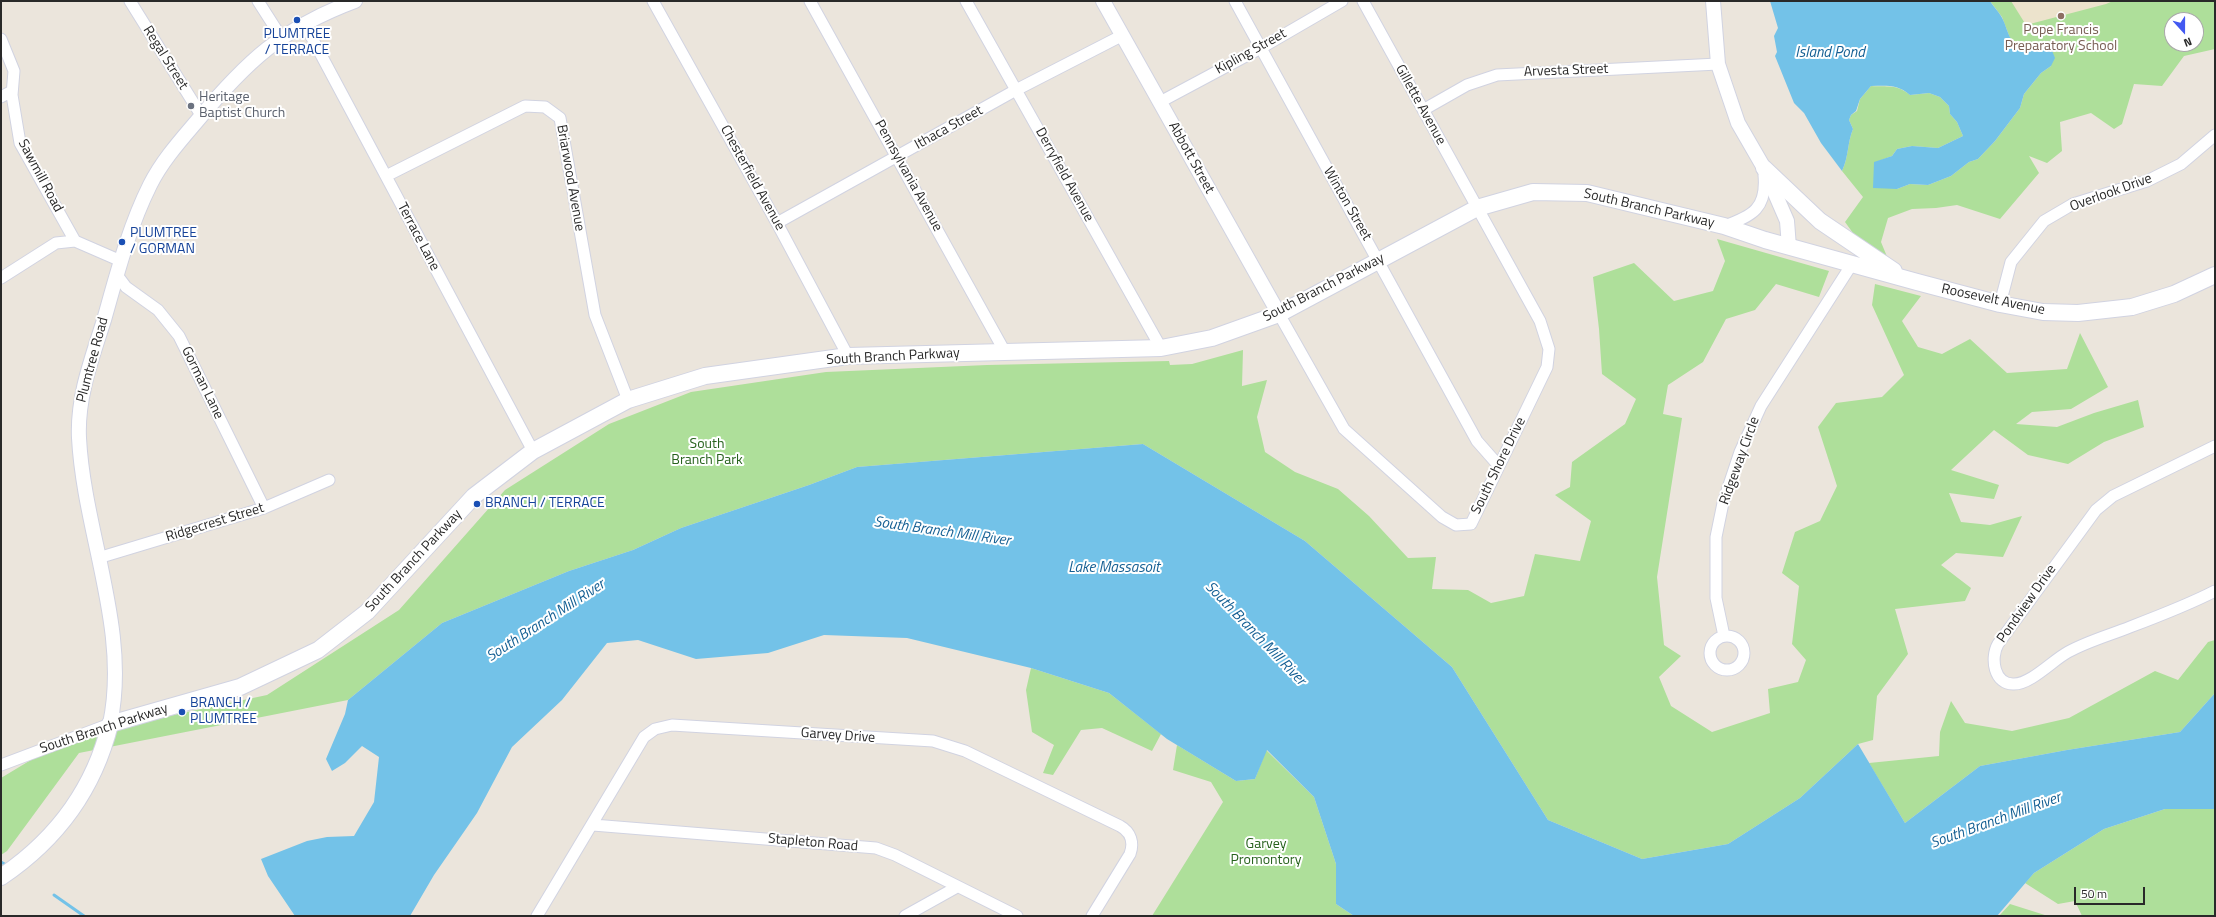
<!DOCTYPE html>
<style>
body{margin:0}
#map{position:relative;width:2216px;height:917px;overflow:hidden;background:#ebe5dc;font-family:"Titillium Web",sans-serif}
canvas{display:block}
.frame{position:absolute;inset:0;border:2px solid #292929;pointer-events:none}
.north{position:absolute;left:2164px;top:12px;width:40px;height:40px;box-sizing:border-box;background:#fff;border:1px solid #a9a9a9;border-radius:50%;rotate:159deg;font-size:11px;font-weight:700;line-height:16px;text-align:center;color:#292929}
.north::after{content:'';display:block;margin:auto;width:14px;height:18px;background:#4359f1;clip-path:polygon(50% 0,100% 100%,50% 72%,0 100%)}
.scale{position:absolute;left:2074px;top:887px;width:71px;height:18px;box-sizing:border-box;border:2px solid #292929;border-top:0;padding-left:5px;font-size:12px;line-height:14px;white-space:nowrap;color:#292929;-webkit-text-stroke:3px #fff;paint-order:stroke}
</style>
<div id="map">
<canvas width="2216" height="917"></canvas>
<div class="frame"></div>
<div class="north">N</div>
<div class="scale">50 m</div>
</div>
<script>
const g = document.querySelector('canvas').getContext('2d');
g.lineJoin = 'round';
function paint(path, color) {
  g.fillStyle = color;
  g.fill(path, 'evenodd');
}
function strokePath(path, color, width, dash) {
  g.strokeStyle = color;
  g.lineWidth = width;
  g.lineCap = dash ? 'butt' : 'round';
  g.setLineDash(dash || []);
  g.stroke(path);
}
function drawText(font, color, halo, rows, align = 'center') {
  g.font = font + ' "Titillium Web",sans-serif';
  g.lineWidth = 4;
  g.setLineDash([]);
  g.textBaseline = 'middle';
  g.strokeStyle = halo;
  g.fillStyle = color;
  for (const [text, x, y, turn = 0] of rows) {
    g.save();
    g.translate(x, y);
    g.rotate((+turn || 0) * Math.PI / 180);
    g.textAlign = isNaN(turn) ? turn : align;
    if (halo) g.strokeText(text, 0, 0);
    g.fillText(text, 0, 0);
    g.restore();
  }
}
paint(new Path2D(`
 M1988 1H2154L2044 46Z`), '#ece3cc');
paint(new Path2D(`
 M1990 1H2011L2026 25 2106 4 2113 1H2215V49L2184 56 2162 86 2134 84 2122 124 2114 129 2091 113 2060 122 2062 151 2047 163 2029 156 2039 173 2000 219 1957 205 1936 208 1912 209 1888 218 1881 242 1888 259 1858 240 1845 222 1863 197 1842 171C1849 156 1847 144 1853 129L1849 120 1851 115 1857 111 1860 99 1871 86C1887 87 1897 84 1910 95L1929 93 1940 97 1949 106 1950 114 1957 122 1963 136 1938 148 1912 146 1897 149 1892 156 1874 163 1897 189 1910 184 1928 185 1951 176 1969 162 1978 159 1995 141 2020 108 2024 94 2041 73 2051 66 2045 46 2024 49 2016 45 2010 38 2002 17ZM2172 20H2196V44H2172Z
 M1717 239 1829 271 1819 297 1776 284 1755 310 1726 319 1703 362 1668 385 1663 414 1682 418 1657 577 1664 645 1681 656 1659 677 1671 706 1712 732 1770 713 1768 689 1798 682 1806 660 1792 644 1799 586 1782 573 1795 532 1820 521 1837 486 1818 427 1836 403 1882 397 1904 375 1872 305 1875 284 1921 296 1902 321 1918 347 1942 354 1970 339 2007 373 2067 369 2080 333 2108 387 2071 409 2032 412 2016 424 2057 427 2094 413 2138 400 2144 427 2104 442 2068 464 2028 455 1994 430 1951 470 1999 485 1994 499 1949 493 1961 522 1990 525 2022 516 2003 557 1956 553 1941 565 1971 588 1965 601 1895 609 1908 654 1877 696 1873 740 1858 744 1800 798 1728 844 1642 859 1548 820 1452 667 1305 541 1143 444 857 467 809 485 681 528 633 550 569 571 442 623 348 700 79 753 7 851 1 855V778L69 737 267 695 399 610 505 490 609 424 691 392 826 372 987 365 1169 361 1170 365 1192 364 1243 350 1242 386 1267 380 1257 417 1265 452 1295 472 1338 489 1369 516 1408 558 1436 557 1432 589 1468 590 1491 603 1524 596 1535 554 1580 561 1591 521 1555 495 1570 487 1572 462 1625 424 1636 399 1602 374 1599 329 1593 277 1634 263 1674 301 1713 291 1725 261Z
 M2215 640V693L2180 732 2067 750 1980 766 1905 823 1869 763 1939 756 1940 732 1951 701 1965 723 2012 731 2069 718 2155 671 2178 680 2208 642Z
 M1031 668 1109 693 1161 734 1152 751 1102 728 1081 730 1053 775 1043 773 1054 745 1032 732 1026 690Z
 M1177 745 1236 781 1255 779 1266 750 1314 797 1336 864V904L1354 916H1152L1223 802 1211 782 1173 770Z
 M2165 809H2215V916H2082L2075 901 2058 904 2025 883 2034 873 2104 829Z
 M2010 904 2048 916H1999Z`), '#aedf9a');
paint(new Path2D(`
 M1770 1H1990C1993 6 1998 11 2001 16 2008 27 2008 45 2023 48 2033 51 2041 44 2051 48L2055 58 2051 66 2041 73 2024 94 2020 108 1995 141 1978 159 1969 162 1951 176 1928 185 1910 184 1897 189 1873 188 1874 162 1892 156 1897 149 1912 146 1938 148 1963 136 1957 122 1950 114 1949 106 1940 97 1929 93 1910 95C1897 84 1887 86 1871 86L1860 99 1856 111 1851 115 1849 120 1853 129C1847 144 1849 156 1842 171L1821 143 1804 113 1794 103 1775 56 1777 52 1774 36 1778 28Z
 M1143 444 1305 541 1452 667 1548 820 1642 859 1728 844 1800 798 1858 744 1905 823 1980 766 2067 750 2180 732 2215 693V809H2165L2104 829 2034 873 1997 916H1354L1336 904V864L1314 797 1267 750 1255 779 1236 781 1167 739 1109 693 1031 668 907 638 824 635 768 653 696 659 638 640 607 643 562 700 512 747 477 813 434 875 410 916H295L268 876 261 859 307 841 327 837 354 836 374 802 379 757 362 746 345 763 332 771 326 759 345 714 348 700 442 623 569 571 633 550 681 528 809 485 857 467Z`), '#73c2e8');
strokePath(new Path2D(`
 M1 862 8 866
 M54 895 84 916`), '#73c2e8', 3);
const minor = new Path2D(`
 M130 1 201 115
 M258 1 281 37
 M653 1 777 223 848 356
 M810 1 1005 352
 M966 1 1161 348
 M1235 1 1477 441 1499 466
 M304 23 533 451
 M1 39 14 71 12 95 20 143 75 241
 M1 97 12 91
 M1160 102 1261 48 1342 1
 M1423 110 1467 85 1497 75 1718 64
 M386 176 525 106 545 107 560 118 595 315 628 400
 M777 223 1016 90 1123 35
 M1724 226C1753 216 1767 208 1764 175
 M117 275 126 287 158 310 179 336 264 508
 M1 278 56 243 75 241 121 261
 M2000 304 2011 262 2044 221 2073 204 2147 181 2181 164 2215 135
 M1279 314 1344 429 1442 517 1456 525 1471 524 1547 367 1549 349 1540 321 1363 1
 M2215 446 2113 496 2096 510 1998 644C1990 658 1994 685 2014 684 2031 684 2053 660 2068 652 2088 641 2110 635 2130 627 2159 616 2188 605 2215 591
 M98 558 264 508 329 480
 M1724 636 1716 598V537L1723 503 1740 452 1761 406 1852 264
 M1710 653a17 17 0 1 1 34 0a17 17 0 1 1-34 0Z
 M1 765 110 724
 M593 825 876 848 895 855 1017 916
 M537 916 644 737 655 729 672 725 933 741 965 751 1120 826C1131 832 1134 843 1130 854L1092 916
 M905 916 957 887`);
const tertiary = new Path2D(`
 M1103 1 1279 314
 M1713 1 1718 64 1738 123 1764 168 1787 221 1789 247
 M110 724C130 630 84 533 79 438 77 397 92 358 104 320 117 274 129 227 150 185 162 161 180 141 197 121 246 62 282 28 355 1`);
const secondary = new Path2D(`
 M1764 168 1820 221 1894 271
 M1 877C56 840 94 789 110 724L240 687 318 650 367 612 474 496 533 451 628 400 705 376 848 356 1161 348 1212 338 1279 314 1477 208 1533 192 1587 193 1724 226 1765 240 1917 282 2000 304 2043 312 2078 313 2132 307 2174 294 2215 275`);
strokePath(minor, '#d1d3e1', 13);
strokePath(tertiary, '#d1d3e1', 16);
strokePath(secondary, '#d1d3e1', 18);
strokePath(minor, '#fff', 11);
strokePath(tertiary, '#fff', 14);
strokePath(secondary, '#fff', 16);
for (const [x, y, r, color] of [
 [2061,16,4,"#8d6e63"],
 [297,20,4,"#1a4fb4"],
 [191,106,4,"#6b7280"],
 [122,242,4,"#1a4fb4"],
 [477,504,4,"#1a4fb4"],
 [182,712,4,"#1a4fb4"]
]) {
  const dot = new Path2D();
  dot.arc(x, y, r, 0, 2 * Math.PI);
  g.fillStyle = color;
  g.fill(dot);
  strokePath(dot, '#fff', 1.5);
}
drawText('14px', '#785e54', '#fff', [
 ["Pope Francis",2061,31],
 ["Preparatory School",2061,47]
]);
drawText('14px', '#164399', '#fff', [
 ["PLUMTREE",297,35,"center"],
 ["/ TERRACE",297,51,"center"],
 ["PLUMTREE",130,234],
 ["/ GORMAN",130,250],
 ["BRANCH / TERRACE",485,504],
 ["BRANCH /",190,704],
 ["PLUMTREE",190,720]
], 'left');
drawText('14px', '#292929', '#fff', [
 ["Kipling Street",1251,52,-29],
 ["Regal Street",165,58,58],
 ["Arvesta Street",1566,71,-2],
 ["Gillette Avenue",1420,105,61],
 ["Ithaca Street",949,128,-29],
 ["Abbott Street",1191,158,61],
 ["Derryfield Avenue",1064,175,61],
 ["Sawmill Road",40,176,62],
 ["Pennsylvania Avenue",908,176,61],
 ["Briarwood Avenue",570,178,80],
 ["Chesterfield Avenue",752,178,61],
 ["Overlook Drive",2111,193,-20],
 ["Winton Street",1347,204,60],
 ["South Branch Parkway",1649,209,13],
 ["Terrace Lane",418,237,62],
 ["South Branch Parkway",1324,288,-27],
 ["Roosevelt Avenue",1993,300,12],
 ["South Branch Parkway",893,357,-3],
 ["Plumtree Road",93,360,-75],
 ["Gorman Lane",202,383,64],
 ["Ridgeway Circle",1740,461,-70],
 ["South Shore Drive",1499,466,-64],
 ["Ridgecrest Street",215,523,-17],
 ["South Branch Parkway",414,561,-47],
 ["Pondview Drive",2027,604,-55],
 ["South Branch Parkway",104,729,-18],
 ["Garvey Drive",838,736,4],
 ["Stapleton Road",813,843,5]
]);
drawText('14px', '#5b616d', '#fff', [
 ["Heritage",199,98],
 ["Baptist Church",199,114]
], 'left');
drawText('14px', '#27621d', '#fff', [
 ["South",707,445],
 ["Branch Park",707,461],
 ["Garvey",1266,845],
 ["Promontory",1266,861]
]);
drawText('italic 15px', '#145f93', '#fff', [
 ["Island Pond",1830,53],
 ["South Branch Mill River",942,532,8],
 ["Lake Massasoit",1114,568],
 ["South Branch Mill River",546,621,-33],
 ["South Branch Mill River",1255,634,46],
 ["South Branch Mill River",1996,821,-20]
]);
</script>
